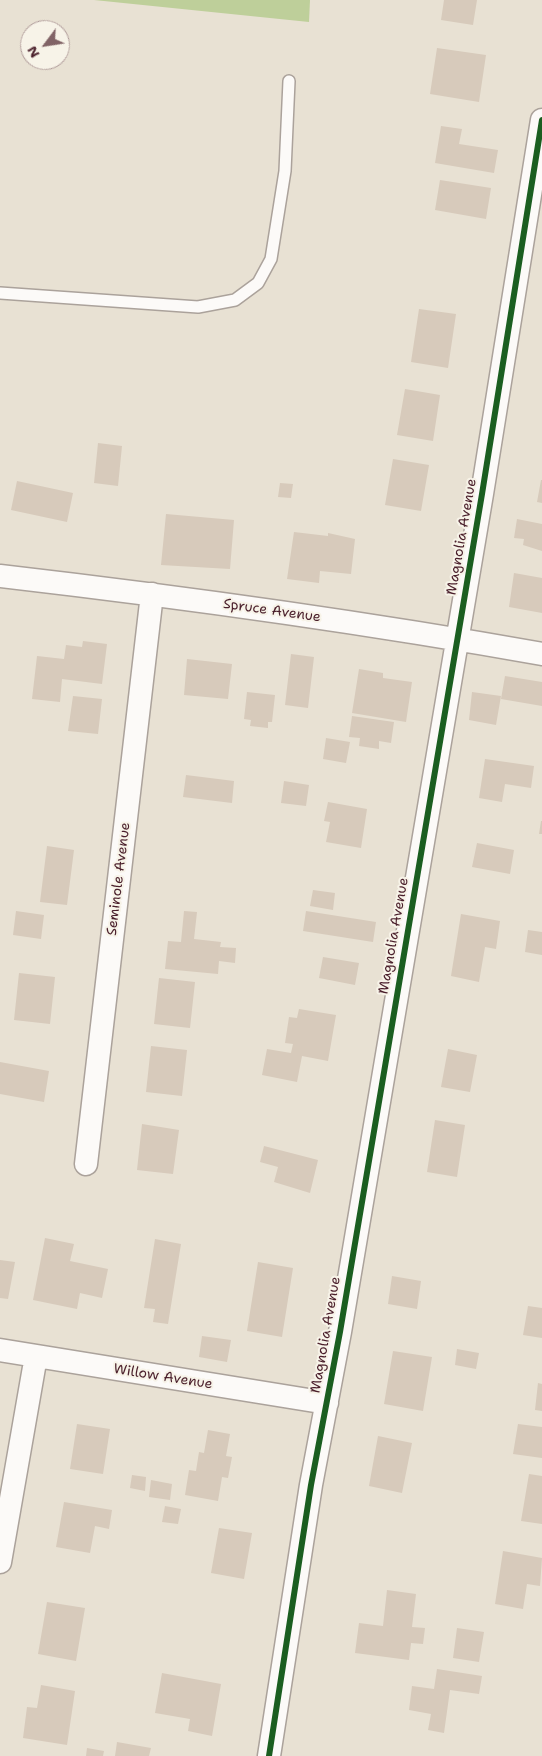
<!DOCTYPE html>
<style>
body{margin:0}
#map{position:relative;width:542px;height:1756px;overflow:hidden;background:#e8e1d3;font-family:"Shantell Sans",sans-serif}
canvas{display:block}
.north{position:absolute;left:20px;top:20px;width:50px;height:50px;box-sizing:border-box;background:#f7f3e8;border:1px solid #b29e9c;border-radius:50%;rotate:239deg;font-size:14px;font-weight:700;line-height:20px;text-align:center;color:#4a1f2b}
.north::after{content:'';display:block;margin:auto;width:18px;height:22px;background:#816366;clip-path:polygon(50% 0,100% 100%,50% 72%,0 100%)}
</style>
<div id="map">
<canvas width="542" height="1756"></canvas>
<div class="north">N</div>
</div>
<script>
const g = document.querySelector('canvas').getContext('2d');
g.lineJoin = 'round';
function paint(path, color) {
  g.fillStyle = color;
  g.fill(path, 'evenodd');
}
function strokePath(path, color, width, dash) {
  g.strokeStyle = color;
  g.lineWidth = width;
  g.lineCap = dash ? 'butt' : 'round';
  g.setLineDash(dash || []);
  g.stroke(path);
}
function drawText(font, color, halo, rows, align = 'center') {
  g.font = font + ' "Shantell Sans",sans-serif';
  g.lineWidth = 4;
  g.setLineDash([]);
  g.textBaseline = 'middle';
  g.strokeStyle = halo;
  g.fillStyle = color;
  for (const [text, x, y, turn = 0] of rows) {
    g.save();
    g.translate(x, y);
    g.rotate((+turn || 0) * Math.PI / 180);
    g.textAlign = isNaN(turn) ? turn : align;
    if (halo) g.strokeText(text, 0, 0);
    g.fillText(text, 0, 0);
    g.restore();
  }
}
paint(new Path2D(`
 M94 0H310L309 22Z`), '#becf9a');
paint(new Path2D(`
 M444 0H477L473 25 441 20Z
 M437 48 486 55 479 102 430 94Z
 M441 126 462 129 459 144 498 150 494 173 435 163Z
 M440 180 491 188 486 219 435 210Z
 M419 309 456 314 448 368 411 362Z
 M405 389 440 395 433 441 397 435Z
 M98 443 122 446 118 486 94 483Z
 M393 459 429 465 421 511 385 505Z
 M541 480H542V503L537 502Z
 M17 481 73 493 67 522 11 510Z
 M280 483 293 484 291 498 278 497Z
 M166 514 234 520 230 569 161 565Z
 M517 519 542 524V551L523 545 524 539 514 538Z
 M294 532 328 536V533L355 539 351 574 320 571 319 583 287 579Z
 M514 573 542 578V613L509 607Z
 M83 641 107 644 102 684 62 679 60 702 32 699 37 656 64 659 66 645 82 647Z
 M291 654 314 657 308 708 285 705Z
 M187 659 232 664 228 699 184 695Z
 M359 669 383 673V678L412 682 406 722 352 713Z
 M505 676 542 682V706L501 699Z
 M247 692 275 695 272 722H268V728L250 726 251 720 244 719Z
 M472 692 501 696 496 725 469 720Z
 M73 696 102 699 98 734 68 731Z
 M352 716 394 722 391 743 379 741V749L359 746 360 738 349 737Z
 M326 738 350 742 346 763 323 759Z
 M485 759 534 766 531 788 505 784 502 802 479 798Z
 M186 775 234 781 232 803 183 797Z
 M284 781 309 785 306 806 281 803Z
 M328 802 367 809 361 848 326 842 330 822 324 821Z
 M541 821H542V834H539Z
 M477 843 514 850 510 874 472 867Z
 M47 846 74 850 67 905 40 902Z
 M313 890 335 893 333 910 310 906Z
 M16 911 44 915 41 939 13 935Z
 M184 911 197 912 194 939 221 942 220 947 236 948 235 963 219 961 218 974 165 969 168 941 181 942Z
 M306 911 376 922 373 942 303 931Z
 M461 914 500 921 496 949 485 947 479 982 451 976Z
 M528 930 542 932V955L525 952Z
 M323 957 359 963 355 985 319 978Z
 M19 973 55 977 50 1024 14 1020Z
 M159 978 195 982 190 1028 154 1024Z
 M299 1009 336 1015 328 1061 302 1056 297 1082 262 1075 267 1049 291 1053 293 1044 285 1043 289 1017 297 1018Z
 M151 1046 187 1050 182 1096 146 1092Z
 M448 1049 477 1055 470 1092 441 1087Z
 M0 1062 49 1071 44 1102 0 1094Z
 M435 1120 465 1125 457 1177 427 1172Z
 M142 1124 179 1130 173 1174 137 1170Z
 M264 1146 318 1160 310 1193 274 1182 278 1167 260 1162Z
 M45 1238 74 1244 70 1261 108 1269 102 1298 80 1293 77 1309 33 1300Z
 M155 1239 181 1244 168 1324 153 1322 155 1309 144 1308Z
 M0 1260 15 1262 8 1299 0 1298Z
 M258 1262 293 1268 282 1337 247 1331Z
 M392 1276 421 1281 417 1309 388 1304Z
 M528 1306 542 1308V1338L523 1335Z
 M202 1336 231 1340 227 1362 199 1357Z
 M457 1349 479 1353 476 1369 455 1365Z
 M393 1351 432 1357 423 1411 384 1404Z
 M538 1383 542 1384V1411L535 1410Z
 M77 1424 110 1429 103 1474 70 1469Z
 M518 1424 542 1427V1458L513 1454Z
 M208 1430 230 1434 226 1456 232 1457 228 1478 222 1477 218 1501 185 1495 189 1470 196 1471 199 1452 204 1453Z
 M378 1436 412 1443 402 1493 369 1486Z
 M529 1474 542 1476V1524L521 1521Z
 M132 1475 146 1477 145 1491 130 1488Z
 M151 1480 172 1484 170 1500 149 1497Z
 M64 1502 112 1510 109 1529 95 1526 90 1553 56 1547Z
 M165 1506 181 1509 178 1524 162 1522Z
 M219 1528 252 1533 244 1579 211 1573Z
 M503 1551 542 1558 540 1586 527 1584 523 1609 495 1604Z
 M387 1590 416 1594 412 1627 425 1628 423 1644 411 1643 409 1660 355 1653 359 1623 383 1626Z
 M47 1602 85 1608 76 1661 38 1654Z
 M457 1628 484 1632 479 1662 453 1658Z
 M437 1669 482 1676 479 1694 450 1690 444 1733 428 1730 431 1714 409 1710 412 1686 434 1689Z
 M162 1673 221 1684 212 1736 188 1731 190 1719 155 1713Z
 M41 1685 75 1691 67 1745 23 1738 27 1707 37 1708Z
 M117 1742 151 1748 149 1756H115Z
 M87 1748 104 1751 103 1756H86Z`), '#d7cabb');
const service = new Path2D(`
 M0 293 198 307 235 300 258 283 271 259 285 171 289 81`);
const minor = new Path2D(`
 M0 576C181 597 362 622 542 654
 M86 1164 152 594
 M0 1350 327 1403
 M0 1562 36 1356
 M269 1756 311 1485 340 1332 482 494 542 120`);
strokePath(service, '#aba29b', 14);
strokePath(minor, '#aba29b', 25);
strokePath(service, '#fcfaf8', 11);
strokePath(minor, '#fcfaf8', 22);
strokePath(new Path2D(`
 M269 1756 311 1485 340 1332 482 494 542 120`), '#1b5e20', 6);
drawText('14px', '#4a1f2b', '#f7f3e8', [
 ["Magnolia Avenue",462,537,-80],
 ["Spruce Avenue",272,611,8],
 ["Seminole Avenue",119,879,-83],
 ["Magnolia Avenue",394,936,-80],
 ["Magnolia Avenue",326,1335,-80],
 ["Willow Avenue",163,1377,9]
]);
</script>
